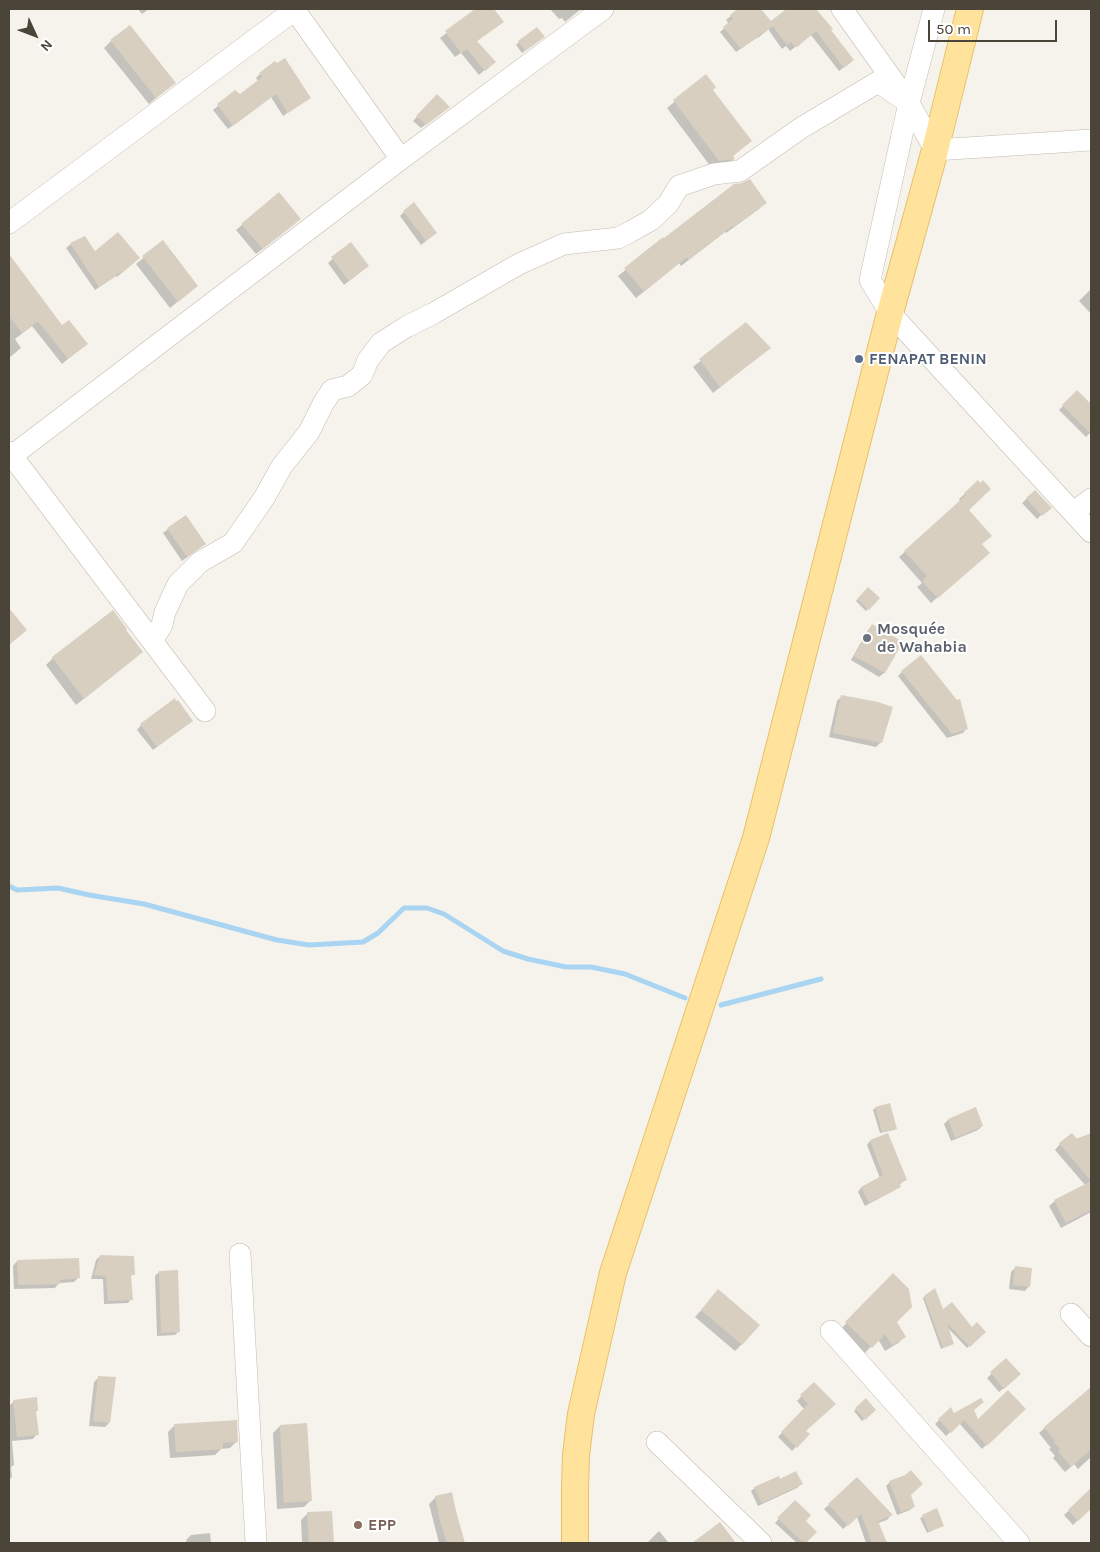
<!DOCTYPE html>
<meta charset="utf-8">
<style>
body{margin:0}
#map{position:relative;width:1100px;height:1552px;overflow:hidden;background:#f6f3ec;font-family:Karla,sans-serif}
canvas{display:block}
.frame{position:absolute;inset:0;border:10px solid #4b4439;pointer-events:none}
.north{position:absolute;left:10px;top:10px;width:50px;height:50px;-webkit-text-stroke:4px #fff;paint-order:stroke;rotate:133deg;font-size:14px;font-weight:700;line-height:20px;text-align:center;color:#4b4439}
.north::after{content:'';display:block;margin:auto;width:18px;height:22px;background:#4b4439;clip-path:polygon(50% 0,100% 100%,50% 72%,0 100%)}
.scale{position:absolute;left:928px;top:20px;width:129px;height:22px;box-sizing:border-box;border:2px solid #4b4439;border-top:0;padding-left:6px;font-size:15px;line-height:18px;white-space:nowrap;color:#4b4439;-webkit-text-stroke:4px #fff;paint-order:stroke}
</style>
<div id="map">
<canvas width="1100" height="1552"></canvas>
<div class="frame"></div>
<div class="north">N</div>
<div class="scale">50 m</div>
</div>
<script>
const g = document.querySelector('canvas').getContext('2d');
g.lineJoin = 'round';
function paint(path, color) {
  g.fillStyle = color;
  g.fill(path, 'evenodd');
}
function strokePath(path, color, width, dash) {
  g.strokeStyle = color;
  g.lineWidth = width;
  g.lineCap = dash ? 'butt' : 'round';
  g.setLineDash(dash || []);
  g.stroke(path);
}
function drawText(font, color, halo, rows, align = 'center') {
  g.font = font + ' Karla,sans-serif';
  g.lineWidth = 4;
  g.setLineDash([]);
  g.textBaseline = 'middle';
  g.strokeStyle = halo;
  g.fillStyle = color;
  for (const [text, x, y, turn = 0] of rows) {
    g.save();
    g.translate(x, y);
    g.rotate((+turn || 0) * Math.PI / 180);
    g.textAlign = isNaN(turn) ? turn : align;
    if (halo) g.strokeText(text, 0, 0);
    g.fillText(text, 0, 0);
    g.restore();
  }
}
paint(new Path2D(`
 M138 9H149L142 14Z
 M477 9H492L502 21 476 42 488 67 479 75 461 53 455 57 440 38Z
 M550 9H581L565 22 562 18 559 19Z
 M739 9H759L771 23 788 9H792L797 13 801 9H815L831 28 830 30 848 64 839 71 811 35 790 51 786 46 782 49 768 29 758 38V37L736 52 720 32 729 24 726 20Z
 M540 40 522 53 516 45 519 42Z
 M111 41 174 83 149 104 104 48Z
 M260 74 309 98 283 116 271 97 228 129 213 110 235 92 240 96 258 81 256 78Z
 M706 76 711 90 750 141 732 157 734 159 727 165 711 167 667 108Z
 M436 96 444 111 421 128 413 121Z
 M765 202 759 209 726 233 725 232 681 266 679 263 636 298 618 276 663 240Z
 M404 212 431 237 421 245 400 216Z
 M300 219 256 254 236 230 242 225Z
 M163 242 197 286 170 308 136 264Z
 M71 244 95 253 134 262 117 277 116 276 95 290 66 248Z
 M351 244 368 266 344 285 328 263Z
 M11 259 62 327 86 344 62 364 32 326 15 339 21 348 9 358V260Z
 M1091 289V314L1079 301Z
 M746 324 762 354 713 393 693 367Z
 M1077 392 1091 406V432L1086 437 1059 410Z
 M978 482 968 510 981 544 982 558 931 603 917 587 922 583 899 557 961 502 959 499Z
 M1035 491 1050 507 1037 519 1022 503Z
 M185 516 205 544 182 561 163 533Z
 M868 589 878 598 866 611 856 601Z
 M873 625 902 642 884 673 879 677 851 660 868 630Z
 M53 658H135L76 705 46 665Z
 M902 672 967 728 963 733 947 738 898 676Z
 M841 697 881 742 876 747 829 737 837 701Z
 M191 721 153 750 137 730 141 725Z
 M875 1108 896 1129 894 1130 880 1133 873 1110Z
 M975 1109 982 1126 978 1130 951 1141 944 1124 948 1120Z
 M1091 1134V1212L1061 1228 1049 1206 1055 1201 1085 1185 1055 1150 1060 1144Z
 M870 1141 905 1180 899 1185V1186L895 1190 865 1206 858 1192 861 1188 880 1178 867 1145Z
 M100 1256 133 1274 130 1277 131 1299 128 1303 104 1304 103 1279H91L96 1260Z
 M17 1261 79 1277 74 1282 59 1283 55 1288 14 1289 13 1266Z
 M1015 1268 1029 1286 1025 1291 1009 1289 1011 1272Z
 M159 1272 179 1331 175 1335 157 1336 155 1276Z
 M893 1275 895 1322 905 1337 898 1343 885 1351 878 1339 864 1354 840 1330Z
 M925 1296 942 1311 972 1329 984 1332 967 1348 947 1327 953 1344 941 1349 923 1298Z
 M712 1298 742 1344 735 1351 695 1317Z
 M1006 1360 1015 1379 999 1392 987 1378Z
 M99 1377 109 1423 105 1427 89 1426 94 1382Z
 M814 1383 805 1431 808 1434 792 1451 778 1437 804 1409 797 1401Z
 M1091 1388V1415L1089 1417 1091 1421V1433L1089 1435 1091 1438V1457L1078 1469 1074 1464 1065 1472 1053 1458 1055 1456 1049 1449 1051 1448 1039 1433Z
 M36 1399 37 1410 35 1413 37 1434 33 1439 12 1441 14 1465 11 1467 12 1477 9 1480V1418H10L9 1406 13 1402Z
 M866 1400 874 1410 862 1421 854 1411Z
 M950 1409 954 1414 973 1410 977 1421 1024 1409 982 1449 959 1423 946 1436 935 1424Z
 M175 1425 237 1441 230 1448 221 1449 215 1455 170 1458 168 1432Z
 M280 1426 311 1500 304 1507 277 1509 273 1433Z
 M780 1481 801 1484 797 1488 758 1506 751 1491 755 1488Z
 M890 1482 909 1495 914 1506 910 1510 897 1515 886 1486Z
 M451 1494 464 1543H439L429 1504 436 1497Z
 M1085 1496 1091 1502V1507L1073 1525 1064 1515Z
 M795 1501 804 1521 813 1534 804 1543H797L775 1523Z
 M829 1505 891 1515 887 1520 878 1523 884 1539 888 1543H866L857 1517 843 1529 824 1509Z
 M936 1510 943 1525 927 1533 920 1518Z
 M331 1512 333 1543H302L301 1520 308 1513Z
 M659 1531 669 1543H646H647Z
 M210 1533 211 1543H187L186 1540 191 1535Z`), '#0003');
strokePath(new Path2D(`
 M9 886 17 890 58 888 89 895 144 904 277 940 309 945 363 942 378 933 404 908H427L444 914 503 951 528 959 566 967H591L625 974 685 998
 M721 1005 821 979`), '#a9d4f2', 5);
paint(new Path2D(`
 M475 9H494L504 22 477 41 496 62 485 71 467 49 461 53 445 31Z
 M737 9H761L771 21 786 9H816L833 29 831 30 854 60 844 68 816 31 797 47H795L791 42 787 45 773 26 763 34 762 33 741 49 723 27 733 19 730 15Z
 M130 25 176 83 156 98 110 40Z
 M537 27 545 37 525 51 518 41Z
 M285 58 311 98 288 113 276 94 233 126 217 104 235 90 240 94 262 77 259 73 275 61 277 63Z
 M706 74 716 87 713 90 752 141 733 156 735 159 719 161 673 100Z
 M437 94 450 107 426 125 416 116Z
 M750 179 767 203 733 227 732 226 688 260 687 257 644 292 624 268 663 237 664 238 734 184 742 183Z
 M279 192 301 219 263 249 241 224Z
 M414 202 437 233 426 241 403 211Z
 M118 232 140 258 122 273 121 272 99 287 70 243 85 236 95 251Z
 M163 240 198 286 178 302 142 256Z
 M351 242 369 266 349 281 331 257Z
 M9 254 62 325 69 320 88 344 68 359 38 321 22 333 9 316Z
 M746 322 771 348 720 387 699 359Z
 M1077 390 1091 404V434L1062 405Z
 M978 480 980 483 983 480 991 489 969 510 992 536 982 544 990 553 938 598 922 581 927 576 904 551 966 495 964 493Z
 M1035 490 1052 508 1042 516 1026 498Z
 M186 515 206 544 187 557 167 528Z
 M868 587 880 598 869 610 857 599Z
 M9 608 27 630 9 645Z
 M113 610 127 629 126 630 143 652 84 699 52 657Z
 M872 624 903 642 885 673 854 656Z
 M921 655 957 700 960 699 968 729 952 734 901 671Z
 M841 695 878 702 893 707 882 743 833 733Z
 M175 698 176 701 178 700 193 721 157 747 140 724Z
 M890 1103 897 1129 882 1132 875 1107Z
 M976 1107 983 1126 955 1138 948 1119Z
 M888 1133 907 1180 899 1183 901 1187 869 1203 861 1187 883 1175 870 1140Z
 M1072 1133 1077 1139 1091 1133V1210L1066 1223 1054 1200 1091 1181 1059 1143Z
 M100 1255 134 1256 135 1275H131L133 1300 108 1301 106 1276 94 1275Z
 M79 1258 80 1278 60 1280V1284L18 1285 17 1260Z
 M1015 1266 1032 1268 1030 1287 1013 1285Z
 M178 1270 180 1332 161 1333 159 1271Z
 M893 1273 909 1289 912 1307 897 1322 906 1337 892 1345 885 1334 872 1348 845 1322Z
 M935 1288 943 1309 952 1302 972 1327 977 1322 986 1332 970 1347 947 1323 954 1344 943 1348 924 1296Z
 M718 1289 760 1325 742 1345 701 1310Z
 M1006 1358 1021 1374 1004 1389 990 1372Z
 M98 1376 116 1377 110 1423 93 1421Z
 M814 1382 836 1404 806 1431 810 1434 797 1448 781 1432 808 1404 800 1395Z
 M1091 1387V1449L1071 1467 1058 1451 1060 1449 1054 1442 1055 1441 1044 1427Z
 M1008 1390 1026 1409 987 1446 964 1420 951 1433 938 1419 951 1407 954 1413 981 1398 984 1402 974 1410 978 1419Z
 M37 1397 38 1411H36L39 1435 17 1437 13 1400Z
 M866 1398 876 1410 865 1420 855 1408Z
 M237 1420 238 1442 223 1443V1449L176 1452 174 1424Z
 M307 1423 312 1501 284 1503 280 1425Z
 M911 1470 923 1484 911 1495 915 1507 901 1512 889 1481 905 1475Z
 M796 1471 803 1484 762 1503 754 1487 779 1476 780 1479Z
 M857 1477 893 1515 878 1521 887 1543H872L861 1514 848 1526 828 1504Z
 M1091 1488V1509L1078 1521 1068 1510Z
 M452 1492 456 1511 465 1543H447L440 1521 435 1496Z
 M795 1500 811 1515 806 1521 817 1532 806 1543H804L777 1518Z
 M937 1508 944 1526 929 1532 922 1515Z
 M332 1511 334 1543H309L307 1512Z
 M720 1522 736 1543H692Z`), '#d8cfc1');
const minor = new Path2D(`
 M294 9 401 159
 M842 9 909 103 935 150 1091 140
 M934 9 909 103 870 280 890 313 1091 532
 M9 223 296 9
 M9 452 205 711
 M9 458 401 159 603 9
 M1074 512 1091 499
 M152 641 162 625 165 612 178 584 200 562 233 543 264 498 282 466 309 432 323 404 332 390 348 386 362 375 368 360 381 343 406 327 434 313 519 264 564 244 618 238 630 232 651 220 668 204 679 186 714 174 740 171 801 128 878 82 909 103
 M240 1254 256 1543
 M1071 1314 1091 1336
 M831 1331 1019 1543
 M657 1442 761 1543`);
const major = new Path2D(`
 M575 1543V1487L576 1455 581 1414 613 1273 756 838 890 313 935 150 970 9`);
strokePath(minor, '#c2bbae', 22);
strokePath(major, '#e6c16a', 28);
strokePath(minor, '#fff', 21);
strokePath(major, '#ffe39c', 26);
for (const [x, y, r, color] of [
 [859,359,5,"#5c6f8a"],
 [867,638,5,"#6b7280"],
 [358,1525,5,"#8d6e63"]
]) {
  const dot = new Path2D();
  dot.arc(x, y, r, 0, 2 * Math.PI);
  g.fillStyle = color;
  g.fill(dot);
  strokePath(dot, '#fff', 2);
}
drawText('bold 16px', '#4e5e75', '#fff', [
 ["FENAPAT BENIN",869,359]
], 'left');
drawText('bold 16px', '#5b616d', '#fff', [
 ["Mosquée",877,629],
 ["de Wahabia",877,647]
], 'left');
drawText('bold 16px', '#785e54', '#fff', [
 ["EPP",368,1525]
], 'left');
</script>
